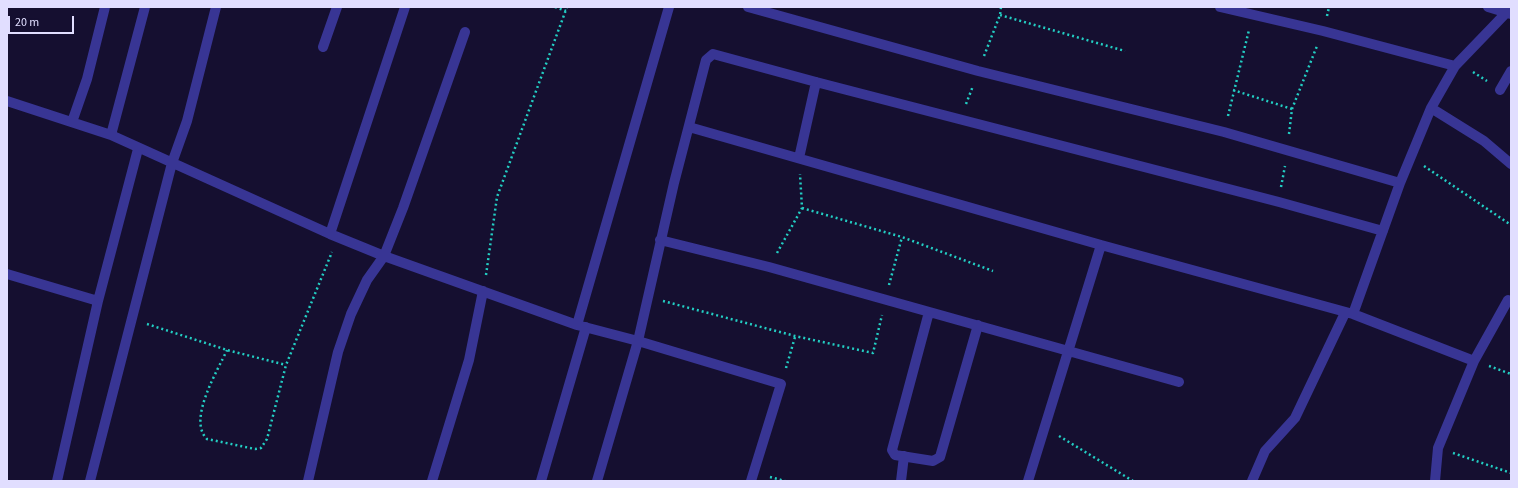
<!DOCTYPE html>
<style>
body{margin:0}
#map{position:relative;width:1518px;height:488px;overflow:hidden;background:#150f30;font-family:"Source Sans 3",sans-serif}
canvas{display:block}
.frame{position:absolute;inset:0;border:8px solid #e1deff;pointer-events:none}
.scale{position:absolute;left:8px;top:16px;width:66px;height:18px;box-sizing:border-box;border:2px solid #e1deff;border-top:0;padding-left:5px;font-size:12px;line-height:14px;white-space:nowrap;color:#e1deff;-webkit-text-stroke:3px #150f30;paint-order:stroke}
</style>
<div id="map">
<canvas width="1518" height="488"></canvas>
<div class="frame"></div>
<div class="scale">20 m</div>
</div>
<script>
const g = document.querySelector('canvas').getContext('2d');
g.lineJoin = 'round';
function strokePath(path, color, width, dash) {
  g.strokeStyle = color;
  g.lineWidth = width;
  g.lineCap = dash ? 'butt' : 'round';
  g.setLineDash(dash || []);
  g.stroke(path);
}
strokePath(new Path2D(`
 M555 7 566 11
 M1000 15 1125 51
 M1327 16 1329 7
 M984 56 1000 15 1001 7
 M1473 72 1487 81
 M1233 90 1292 109
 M966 104 973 86
 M1228 116 1249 30
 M1289 134 1292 109 1317 46
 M1424 166 1511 225
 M1281 187 1285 166
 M802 208 902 237 993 271
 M777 253 802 208 800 174
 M486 275 497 197 567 7
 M889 285 902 237
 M663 301 795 336 873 353 882 315
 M147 324 227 350 286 365
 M227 350C218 370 187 420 207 439L255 449 261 448 267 439 286 365 332 252
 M1489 366 1511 374
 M786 368 795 337
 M1059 436 1133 481
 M1453 453 1511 473
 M770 477 785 481`), '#23cec3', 2.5, [2, 3]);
strokePath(new Path2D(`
 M145 7 111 135 330 234 384 256 577 325 638 341 781 384 751 481
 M748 7 978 71 1224 132 1400 183
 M1220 7 1323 31 1455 66
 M1488 7 1511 14
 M323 47 337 7
 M1500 90 1511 71
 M7 101 111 135
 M1431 108 1484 141 1511 164
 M72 122 87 79 105 7
 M689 127 1101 245 1353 314 1474 361
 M799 158 816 82
 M330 234 405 7
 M660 240 769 267 1179 382
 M7 274 98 301
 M929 312 892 450 895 455 933 461 940 457 978 325
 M1353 314 1400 183 1431 108 1455 66 1507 12
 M577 325 669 7
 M57 481 98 301 138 149
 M90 481 172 163 187 121 216 7
 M308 481 338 352 351 314 367 280 384 256 403 208 465 32
 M432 481 469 360 483 291
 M541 481 586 327
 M597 481 638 341 674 183 706 60 713 54 816 82 1279 202 1383 231
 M901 481 904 456
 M1028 481 1101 245
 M1252 481 1265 451 1295 418 1345 313
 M1435 481 1438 448 1474 361 1508 300`), '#383594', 10);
</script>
